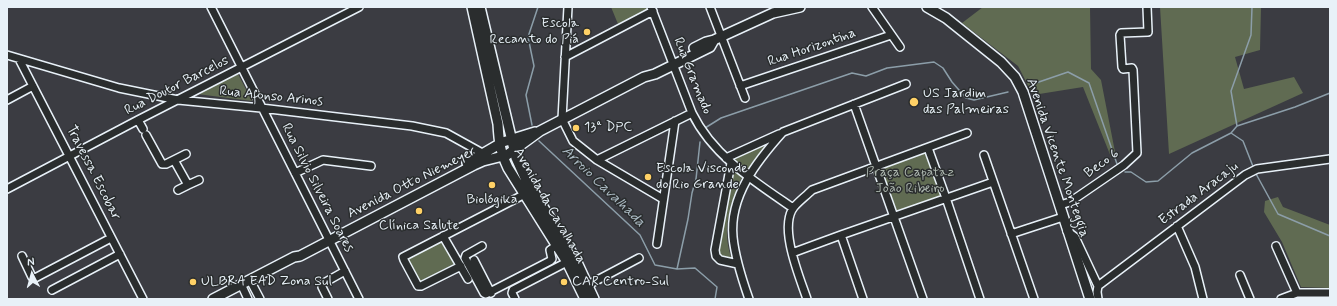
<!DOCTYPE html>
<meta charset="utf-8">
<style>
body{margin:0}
#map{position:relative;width:1337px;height:306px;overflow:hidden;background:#3b3c42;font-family:Mynerve,sans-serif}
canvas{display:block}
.frame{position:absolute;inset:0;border:8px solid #e8f1f8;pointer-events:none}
.north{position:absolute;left:12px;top:254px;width:40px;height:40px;-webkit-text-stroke:3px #2a2d2e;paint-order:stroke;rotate:354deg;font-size:11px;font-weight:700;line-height:16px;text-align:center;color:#e8f1f8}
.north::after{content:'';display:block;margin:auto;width:14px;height:18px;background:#e8f1f8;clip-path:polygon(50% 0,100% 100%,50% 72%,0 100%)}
</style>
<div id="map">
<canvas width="1337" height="306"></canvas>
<div class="frame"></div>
<div class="north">N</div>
</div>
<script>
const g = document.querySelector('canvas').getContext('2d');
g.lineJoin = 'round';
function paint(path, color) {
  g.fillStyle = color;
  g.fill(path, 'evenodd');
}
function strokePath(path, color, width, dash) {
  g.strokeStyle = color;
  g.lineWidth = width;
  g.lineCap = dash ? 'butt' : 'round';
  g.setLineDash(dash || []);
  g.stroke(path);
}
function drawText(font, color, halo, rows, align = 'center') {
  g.font = font + ' Mynerve,sans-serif';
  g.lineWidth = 3;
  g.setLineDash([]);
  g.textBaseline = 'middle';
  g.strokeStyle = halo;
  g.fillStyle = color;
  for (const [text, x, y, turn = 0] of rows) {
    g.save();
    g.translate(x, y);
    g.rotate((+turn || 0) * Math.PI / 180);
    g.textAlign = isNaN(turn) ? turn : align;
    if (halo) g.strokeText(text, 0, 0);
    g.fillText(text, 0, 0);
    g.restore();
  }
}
paint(new Path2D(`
 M611 7H646L647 10 618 24Z
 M983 7H1090L1091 69 1101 80 1116 157H1111L1083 87 1033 95 1018 66 962 23Z
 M1160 7H1261L1260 50 1235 57 1244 89 1294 77 1303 93 1169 154Z
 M238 74 252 101 197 94Z
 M768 142 747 171 735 162 736 157Z
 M925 151 941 196 895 212 879 167Z
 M733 169 742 177C730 206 721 228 732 260L722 259 718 255V251Z
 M1278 197 1283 207 1330 225V288L1301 287 1282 242 1264 212 1265 201Z
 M442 240 454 264 419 282 407 258Z`), '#606b52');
strokePath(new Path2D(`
 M1033 84 1068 72 1089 83 1117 164
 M532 125 526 95 534 66 528 37 538 7
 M1237 126 1231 91 1251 35 1252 7
 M705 128 721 118 852 73 866 76 887 68 934 62 943 68 952 82 966 98 974 100 1008 92
 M1231 133 1243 141 1254 169
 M539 141 640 235 655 265 677 269 695 268 717 287 715 299
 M1125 172H1131L1146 182 1158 181 1192 153 1231 133 1237 126 1295 107 1330 93
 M1255 172 1278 214 1330 236
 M677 269 688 219 692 193 696 179 700 142`), '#8c9ea9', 1.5);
const minor = new Path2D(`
 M211 7 359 299
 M568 7 562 119 573 141 597 160 663 199
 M651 7 692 113C713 156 755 182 793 208
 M710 7 745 98
 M872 7 900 47
 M7 55 119 88 178 100 261 108 412 126 446 133 484 154
 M565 57 653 11
 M19 59 143 299
 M740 86 891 35
 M7 100 33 86
 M854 104 923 299
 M138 120 143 129
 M146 135 162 164H166L186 154
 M928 148 946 198 980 299
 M984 155 1034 299
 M726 158 779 134
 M174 160 188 185 178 190
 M597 160 692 113
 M731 163 715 250 716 256 720 260 738 264
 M295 173 323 160 371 166
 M188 185 199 180
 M7 189 138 120 359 7
 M1060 205 1070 202 1124 165 1137 153 1133 70 1132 68 1123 69 1122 67 1120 35 1121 33 1148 32 1147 7
 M1177 226 1195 267 1203 299
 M1067 231 1075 237 1098 286 1097 292 1098 299
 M1011 234 1063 217
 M841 235 863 299
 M443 236 468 279
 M657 244 675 121
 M482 246 466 255 465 258 484 293 486 294 550 261 552 259 550 250 557 245
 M1276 246 1297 293
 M792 253 841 235 993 182
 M22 256 32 277 35 278 111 238
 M474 260 491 293
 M461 266 421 286H418L404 260 403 257 525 194
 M1240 275 1250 299
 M250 280 260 299
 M241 284 248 299
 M588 285 639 258
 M1098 286 1245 175 1257 169 1330 159
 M52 290 120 254
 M328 299 322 287V284L345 271
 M515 299 512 293 513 290 567 262
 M749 299C742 279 735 258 733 237 729 196 757 161 783 132L906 84
 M807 299C800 278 778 227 794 207 799 201 806 196 812 190L967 133
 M1281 299 1297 293H1330`);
const major = new Path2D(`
 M472 7 498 124C499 142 500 151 508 168L567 262 585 299
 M480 7 516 158 525 178 575 258 594 299
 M927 7 946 18 1001 62 1015 77 1023 92 1090 299
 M694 48 706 42 714 40 773 13 800 7
 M467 163 503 142 535 132
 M213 299 294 257 300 256 474 165 483 161 507 155 540 131 644 77 655 74 710 47 714 40`);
strokePath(minor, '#e8f1f8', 10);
strokePath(major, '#e8f1f8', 12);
strokePath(minor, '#2a2d2e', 7);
strokePath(major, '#2a2d2e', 9);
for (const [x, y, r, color] of [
 [587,32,4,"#ffd166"],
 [914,102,5,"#ffd166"],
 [576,128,4,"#ffd166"],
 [648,177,4,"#ffd166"],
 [492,185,4,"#ffd166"],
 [419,211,4,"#ffd166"],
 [193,282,4,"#ffd166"],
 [564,282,4,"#ffd166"]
]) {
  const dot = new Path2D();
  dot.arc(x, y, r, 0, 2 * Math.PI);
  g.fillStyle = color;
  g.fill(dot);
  strokePath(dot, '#2a2d2e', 1.5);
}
drawText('14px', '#e8f1f8', '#2a2d2e', [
 ["Escola",579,24,"right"],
 ["Recanto do Piá",579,40,"right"],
 ["US Jardim",923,94],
 ["das Palmeiras",923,110],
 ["13ª DPC",584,128],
 ["Escola Visconde",656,169],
 ["do Rio Grande",656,185],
 ["Biológika",492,200,"center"],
 ["Clínica Salute",419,226,"center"],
 ["ULBRA EAD Zona Sul",201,282],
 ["CAR Centro-Sul",572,282]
], 'left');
drawText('14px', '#e8f1f8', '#2a2d2e', [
 ["Rua Horizontina",812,48,-19],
 ["Rua Gramado",692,76,68],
 ["Rua Doutor Barcelos",177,86,-27],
 ["Rua Afonso Arinos",271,97,6],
 ["Avenida Vicente Monteggia",1057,158,71],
 ["Beco 6",1102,164,-36],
 ["Travessa Escobar",93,173,63],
 ["Avenida Otto Niemeyer",412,183,-27],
 ["Rua Silvio Silveira Soares",317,188,63],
 ["Estrada Aracaju",1199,194,-37],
 ["Avenida da Cavalhada",549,206,60]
]);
drawText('14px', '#abb5ad', '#2a2d2e', [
 ["Praça Capataz",910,173],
 ["João Ribeiro",910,189]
]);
drawText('italic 15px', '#abbac3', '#2a2d2e', [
 ["Arroio Cavalhada",603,187,44]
]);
</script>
